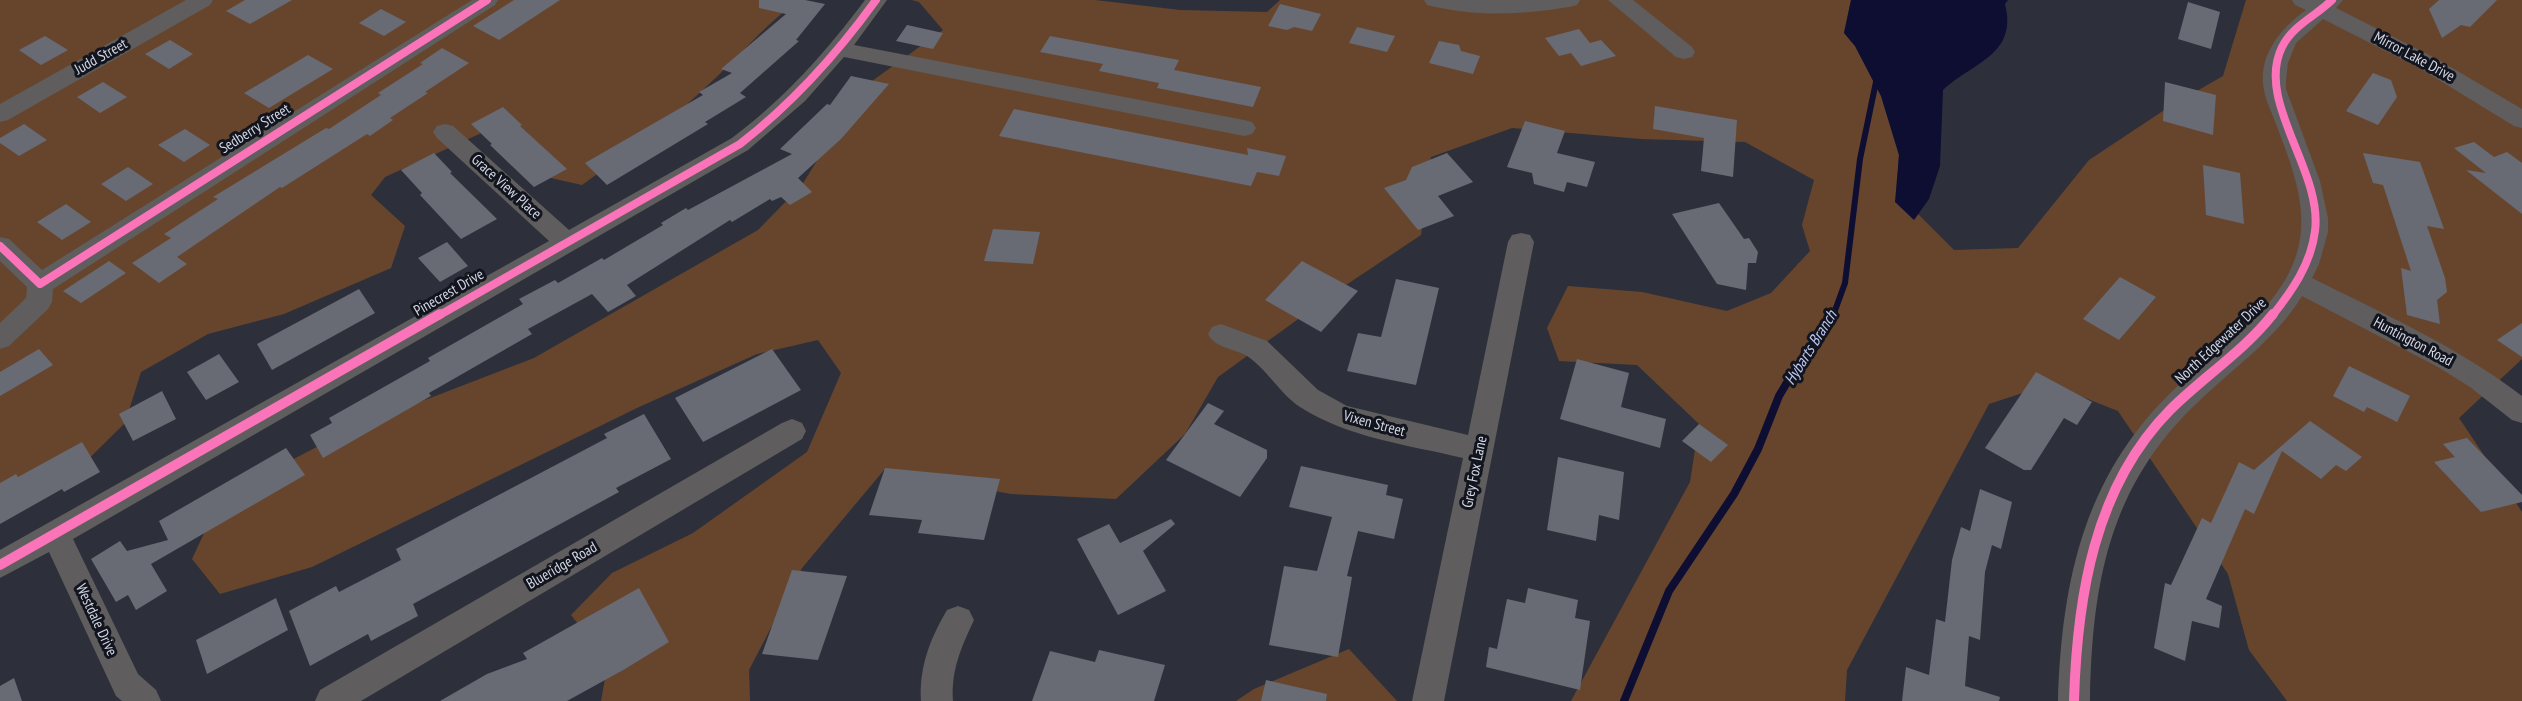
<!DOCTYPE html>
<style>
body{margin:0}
canvas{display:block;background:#2d303a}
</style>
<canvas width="2522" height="701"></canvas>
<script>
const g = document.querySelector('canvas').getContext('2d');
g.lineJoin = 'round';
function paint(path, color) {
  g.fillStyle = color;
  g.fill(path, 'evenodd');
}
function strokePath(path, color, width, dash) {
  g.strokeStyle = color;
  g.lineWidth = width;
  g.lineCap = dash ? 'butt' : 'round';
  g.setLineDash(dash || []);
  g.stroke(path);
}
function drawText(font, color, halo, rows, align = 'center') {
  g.font = font + ' "PT Sans Narrow",sans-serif';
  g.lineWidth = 6;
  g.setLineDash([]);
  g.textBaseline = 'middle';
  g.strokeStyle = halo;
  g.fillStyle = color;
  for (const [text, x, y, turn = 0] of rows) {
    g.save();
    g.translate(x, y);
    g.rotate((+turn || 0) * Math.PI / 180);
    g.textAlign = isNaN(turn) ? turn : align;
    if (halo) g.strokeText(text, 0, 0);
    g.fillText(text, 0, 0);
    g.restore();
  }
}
paint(new Path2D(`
 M0 0H799C765 24 739 57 708 85 669 122 625 154 582 185L542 176 488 130 385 177 371 195 405 226 391 268 284 314 208 334 141 372 125 423 66 481 0 489Z
 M912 0H1095L1180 10 1267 12 1280 0H1851L1844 33 1855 46 1881 96 1899 155 1896 202 1915 219 1918 214 1954 250 2018 248 2089 160 2169 107 2223 76 2246 0H2522V359L2459 418 2522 512V701H2287L2249 650 2228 574 2118 411 2050 384 1989 404 1847 670 1845 701H1571L1690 482 1699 424 1637 365 1559 361 1547 328 1568 286 1642 292 1727 311 1771 293 1810 251 1802 225 1814 180 1745 142 1641 139 1512 128 1431 157 1421 235 1337 291 1218 377 1185 434 1116 499 1011 494 884 470 802 568 749 670 750 701H601L608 662 571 615 612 573 693 533 807 452 841 373 818 340 757 354 639 407 312 567 220 594 192 559 221 497 355 427 534 358 758 230 802 185 861 89 943 30 919 2Z
 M1349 649 1397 701H1236L1254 689Z`), '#67452d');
paint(new Path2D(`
 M1851 0H2008L2005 4C2018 55 1973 62 1943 90L1940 166 1929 199 1914 220 1895 202 1899 155 1881 96 1855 46 1844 33Z`), '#0d0e32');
strokePath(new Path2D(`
 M1833 316 1845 283 1860 159 1877 77`), '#0d0e32', 6);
strokePath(new Path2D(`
 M1624 701 1669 591 1734 494 1758 449 1779 396 1795 369 1817 345 1834 314`), '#0d0e32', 8);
paint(new Path2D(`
 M245 0H292L250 24 226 11Z
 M514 0H560L499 40 473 26Z
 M759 0H805L825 4 796 40 799 41 740 93 746 97 705 122 708 124 607 185 585 163 703 95 699 92 732 73 721 69 786 14 759 8Z
 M2439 0H2497L2470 27 2461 25 2442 38 2429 9Z
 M2188 2 2220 12 2211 49 2178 39Z
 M1280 4 1321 14 1312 31 1294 27 1287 30 1268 26Z
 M381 9 406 22 384 36 359 23Z
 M907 25 943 33 933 49 896 41Z
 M1357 27 1395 36 1387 52 1349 43Z
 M1579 29 1590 43 1601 40 1616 56 1581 66 1571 53 1559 56 1545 38Z
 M45 36 68 50 41 65 19 50Z
 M1050 36 1179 60 1174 70 1261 87 1253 107 1157 88 1159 83 1099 71 1103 64 1040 52Z
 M170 40 193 54 169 69 145 54Z
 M1439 41 1459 45 1461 51 1480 56 1473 74 1429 63Z
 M442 48 469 63 425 92 428 93 390 118 393 120 370 136 367 134 282 188 280 187 177 257 187 264 159 283 132 263 171 238 164 234 218 199 213 197 326 128 329 129 381 95 378 93 423 64 420 63Z
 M308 55 333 69 269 108 244 93Z
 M2373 73 2391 80 2397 97 2378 125 2346 111Z
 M851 76 889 84 841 139 798 178 812 192 790 205 781 197 772 201 770 199 732 222 730 220 627 285 636 296 608 312 592 294 528 329 532 334 429 393 431 396 323 458 310 435 332 423 329 418 430 361 428 358 523 304 519 299 555 280 558 283 602 258 604 260 663 225 661 223 686 208 688 210 792 154 780 149 827 104 830 105Z
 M103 82 127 97 100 113 77 97Z
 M2165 82 2216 95 2213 135 2163 121Z
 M1655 106 1737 120 1733 177 1701 171 1704 138 1653 129Z
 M503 107 522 125 520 126 567 169 534 187 490 145 492 144 471 124Z
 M1014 109 1248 155 1247 148 1286 156 1279 176 1257 172 1251 186 999 136Z
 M1525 121 1565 131 1557 153 1595 162 1587 187 1567 182 1564 192 1534 184 1532 173 1507 167Z
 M24 124 47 140 19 156 0 143V138Z
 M185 129 210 145 184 162 158 145Z
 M2474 142 2494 157 2507 152 2522 163V214L2466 170 2486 173 2454 148Z
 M434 153 452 172 450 173 497 219 461 239 420 195 422 193 401 170Z
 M1447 153 1473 182 1438 196 1454 216 1418 230 1384 188 1406 180 1412 167Z
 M2363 153 2420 162 2444 229 2427 226 2445 278 2447 292 2437 300 2440 324 2407 315 2401 268 2411 271 2383 185 2373 183Z
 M2203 165 2240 173 2244 224 2206 215Z
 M128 167 153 184 126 201 101 184Z
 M1719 203 1744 239 1749 238 1758 252 1756 263H1748L1746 290 1717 284 1672 214Z
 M66 204 91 222 62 240 37 222Z
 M993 229 1040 232 1033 264 984 261Z
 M447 242 468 266 440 282 418 258Z
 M109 261 126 273 81 303 63 291Z
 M1302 261 1358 291 1321 332 1265 300Z
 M2120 277 2156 297 2119 340 2083 319Z
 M1396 279 1439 288 1416 385 1347 371 1358 333 1381 337Z
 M359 289 375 313 272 370 257 344Z
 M2522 323V357L2497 340Z
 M39 349 53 365 0 396V372Z
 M772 349 801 390 703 442 675 398Z
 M219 354 239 382 206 400 187 372Z
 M1577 359 1629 373 1621 407 1666 419 1660 448 1560 419Z
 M2349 366 2410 396 2397 422 2367 407 2364 412 2333 396Z
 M2036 372 2092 402 2077 425 2064 418 2031 470H2024L1985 448Z
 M162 391 176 419 133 441 119 414Z
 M1208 403 1224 411 1214 424 1267 450V458L1240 497 1166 460Z
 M644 414 671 459 616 488 619 492 413 604 418 616 371 641 368 634 310 666 289 611 336 586 339 592 401 560 396 549 607 438 604 434Z
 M2310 421 2362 457 2346 471 2336 465 2321 479 2282 451 2254 514 2245 509 2206 599 2222 606 2219 628 2192 621 2185 661 2154 648 2165 583 2171 585 2202 518 2211 523 2239 462 2254 470Z
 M1699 424 1728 445 1711 462 1682 441Z
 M2467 438 2522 495V502L2481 512 2434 462 2455 457 2443 444Z
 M82 442 100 472 64 492 62 489 0 524V483L16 474 18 477Z
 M286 448 305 475 151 564 167 591 136 610 128 595 116 602 91 559 120 541 127 551 168 540 159 521Z
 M1558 457 1624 472 1619 520 1599 515 1596 541 1547 530Z
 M1301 466 1388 485 1386 495 1403 499 1394 539 1358 531 1347 576 1352 577 1338 657 1269 645 1284 566 1317 571 1332 517 1289 507Z
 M885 468 1000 479 984 540 918 533 922 520 869 515Z
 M1980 489 2012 502 2001 549 1992 545 1985 572 1980 640 1969 636 1965 686 2000 697 1999 701H1902L1906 667 1929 675 1936 619 1945 622 1952 560 1961 527 1970 531Z
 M1171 519 1175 524 1143 551 1166 591 1118 615 1077 539 1109 524 1120 543Z
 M792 570 847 576 818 660 762 654Z
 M639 588 669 642 625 669 567 701H440L487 674 527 659 523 653Z
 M1528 588 1578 600 1575 618 1590 621 1580 690 1486 667 1489 647 1497 649 1507 599 1525 603Z
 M276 598 288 630 207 674 196 640Z
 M1099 650 1165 665 1154 701H1032L1050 651 1095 662Z
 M14 678 22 701H0V686Z
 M1266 680 1327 694 1326 701H1261Z`), '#686a74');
paint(new Path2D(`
 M186 0H213L210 5 8 120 0 122V104Z
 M472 0H498L495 5 53 289 52 302 48 309 9 346 0 349V323L26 298 27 287 0 261V237L9 239 42 270Z
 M865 0H887L854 45 1244 120 1252 122 1256 128 1252 134 1244 136 844 57 805 101 748 150 73 539 138 674 156 690 161 701H122L116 696 49 552 0 578V550L549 241 437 138 433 132 437 126 445 124 453 126 569 230 732 138C784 99 826 52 865 0Z
 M1424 0H1580L1577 5 1569 7C1521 15 1475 17 1427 5Z
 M1608 0H1633L1692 47 1695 52 1692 57 1684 59 1676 57Z
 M2292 0H2343L2336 8 2437 59 2522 109V128L2514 126 2421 69 2323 19 2296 43 2288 63 2286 80V89L2320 181 2328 218V232L2319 264 2312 278C2384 314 2458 347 2522 396V423L2512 420 2470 387 2438 367 2302 296C2276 339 2232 369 2197 403 2109 486 2092 584 2090 701H2058C2062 576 2086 469 2182 382 2221 347 2273 313 2293 264 2313 217 2293 169 2276 124 2272 113 2266 101 2264 90 2257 56 2281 28 2306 10L2295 5Z
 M1521 233 1530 235 1534 242 1444 701H1412L1463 458C1409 445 1348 438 1300 407 1280 394 1267 369 1247 356 1233 348 1215 348 1208 334L1212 327 1221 324 1267 341 1318 390 1347 406 1468 435 1508 242 1512 235Z
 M792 419 802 423 806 431 802 439 361 701H315L320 690 782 423Z
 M958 606 969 610 974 620C961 648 951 670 953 701H921C919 667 930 639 947 610Z`), '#5f5d5d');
strokePath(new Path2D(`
 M0 246 40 284 487 0
 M438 316 740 144C793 103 837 54 876 0
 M2272 316C2292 291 2311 264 2315 231 2323 171 2255 102 2282 47 2293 25 2316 16 2332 0`), '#fb73b8', 8);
strokePath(new Path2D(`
 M0 565 440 314
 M2074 701C2077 598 2094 487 2170 410 2203 377 2244 351 2273 314`), '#fb73b8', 10);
drawText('15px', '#d3d7e4', '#13151e', [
 ["Judd Street",101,57,-29],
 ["Mirror Lake Drive",2414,57,28],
 ["Sedberry Street",255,129,-32],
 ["Grace View Place",506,187,42],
 ["Pinecrest Drive",449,293,-30],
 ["North Edgewater Drive",2221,341,-43],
 ["Huntington Road",2413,342,28],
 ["Vixen Street",1374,424,15],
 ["Grey Fox Lane",1475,472,-78],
 ["Blueridge Road",562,566,-30],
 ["Westdale Drive",96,620,65]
]);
drawText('italic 16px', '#bec8f4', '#13151e', [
 ["Hybarts Branch",1811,348,-58]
]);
</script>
